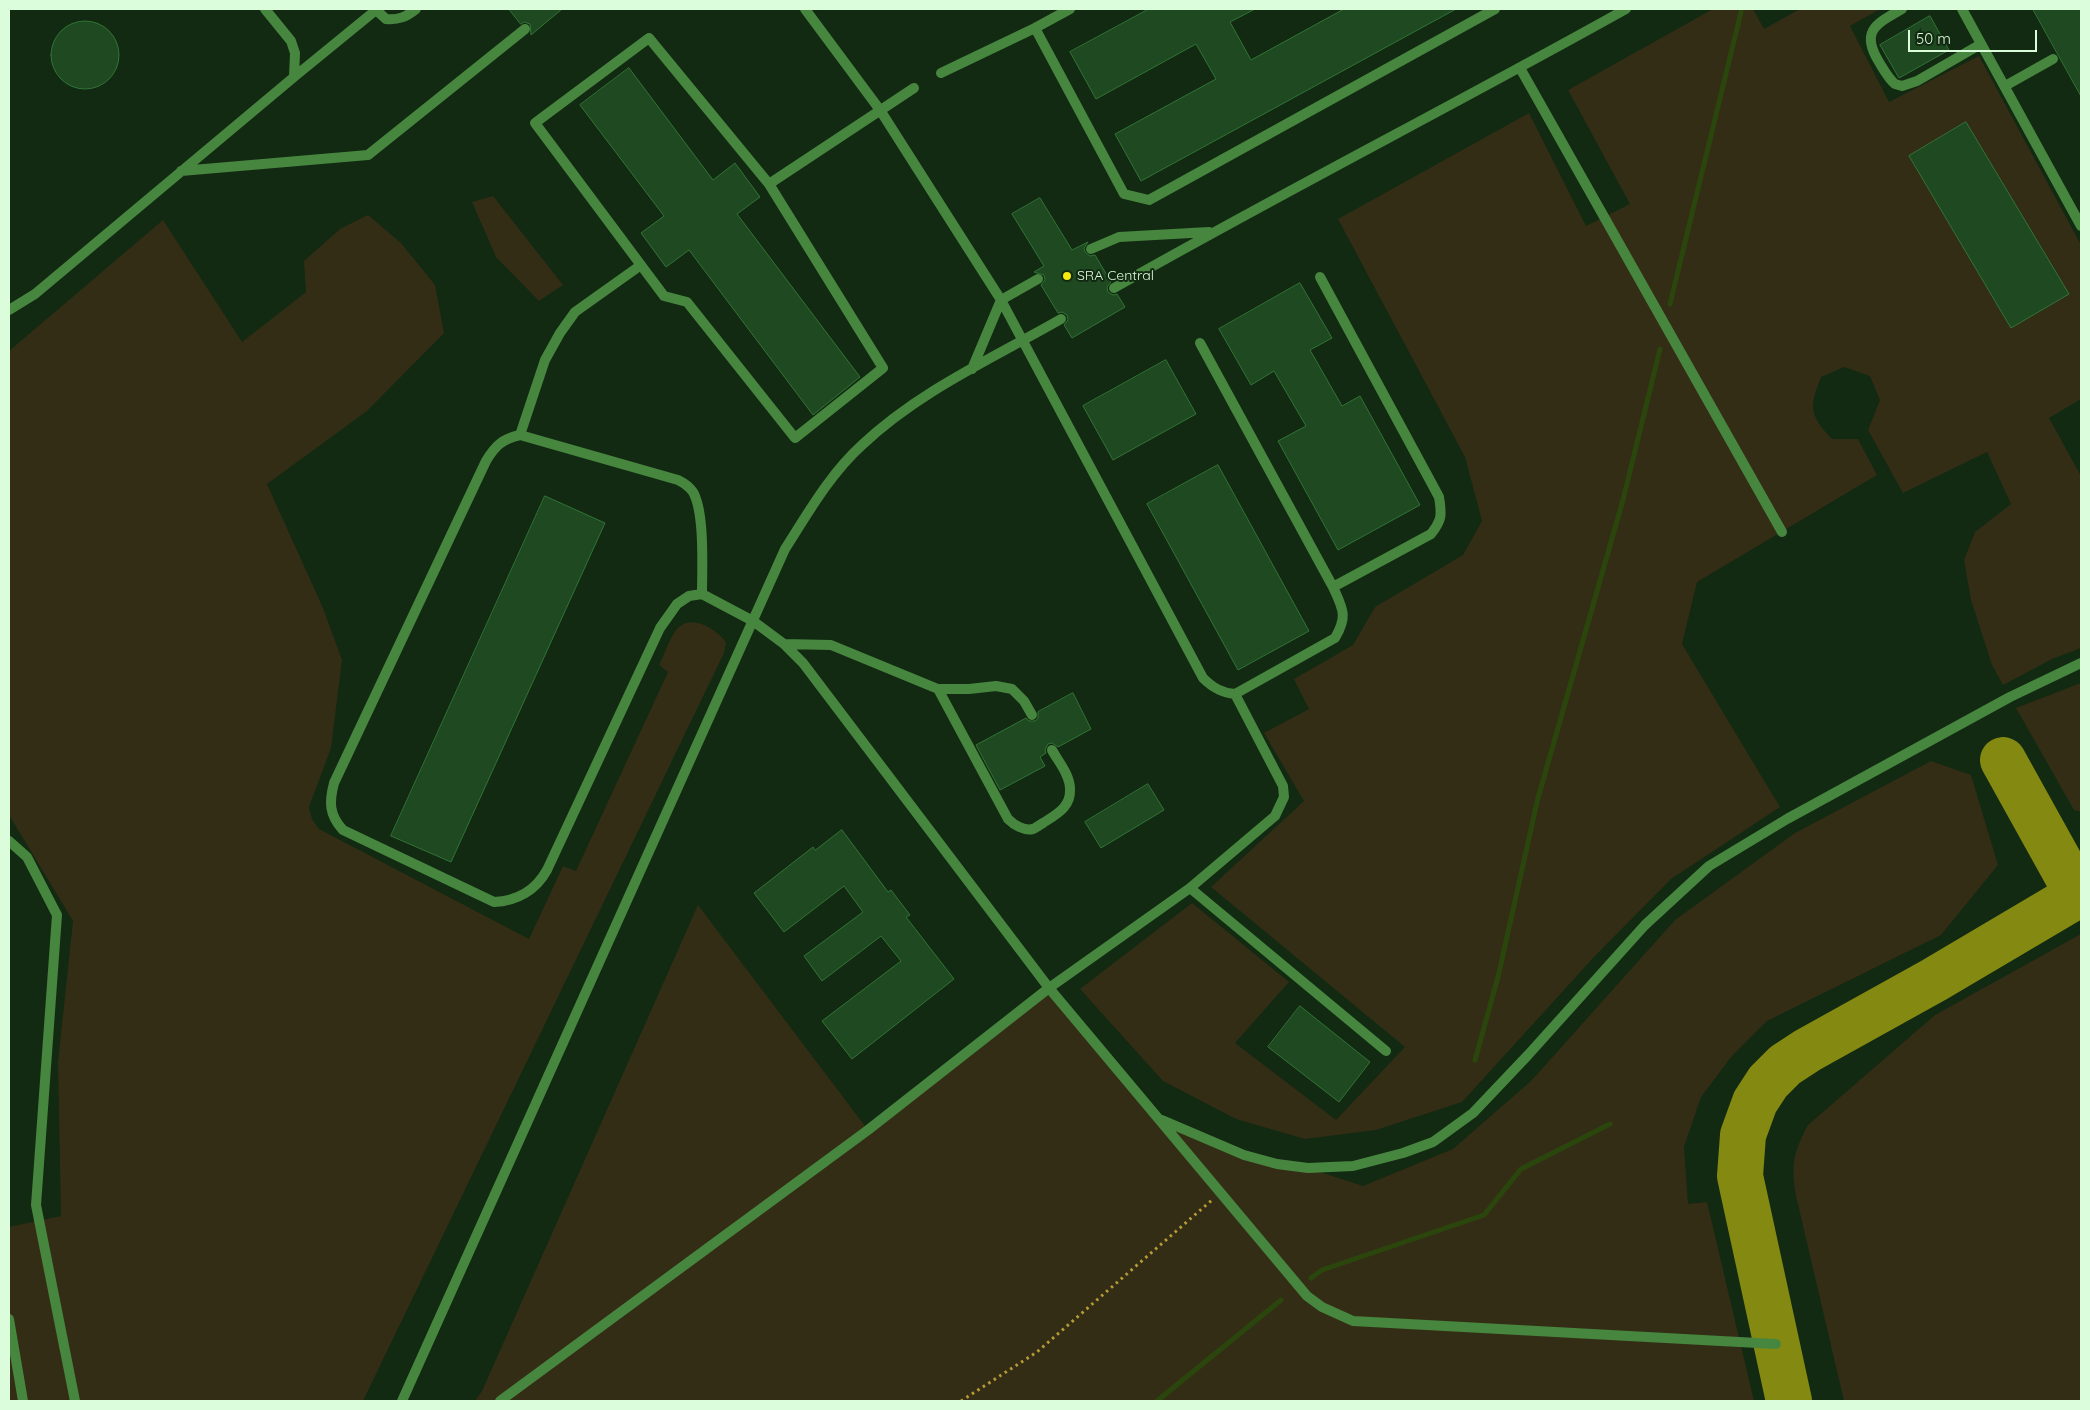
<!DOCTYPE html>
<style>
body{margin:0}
#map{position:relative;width:2090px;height:1410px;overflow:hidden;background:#122912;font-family:Quicksand,sans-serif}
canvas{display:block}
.frame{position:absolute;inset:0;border:10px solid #dcfddb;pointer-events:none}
.scale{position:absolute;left:1908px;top:30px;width:129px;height:22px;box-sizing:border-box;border:2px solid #dcfddb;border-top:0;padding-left:6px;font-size:15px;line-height:18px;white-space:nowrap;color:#dcfddb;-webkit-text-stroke:4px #122912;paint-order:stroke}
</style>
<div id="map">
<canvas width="2090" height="1410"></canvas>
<div class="frame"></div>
<div class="scale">50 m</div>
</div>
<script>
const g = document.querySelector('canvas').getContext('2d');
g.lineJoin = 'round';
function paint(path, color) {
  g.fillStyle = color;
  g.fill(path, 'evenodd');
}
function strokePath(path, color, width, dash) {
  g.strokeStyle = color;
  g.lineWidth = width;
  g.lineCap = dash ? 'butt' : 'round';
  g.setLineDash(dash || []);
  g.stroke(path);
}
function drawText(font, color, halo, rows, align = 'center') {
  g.font = font + ' Quicksand,sans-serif';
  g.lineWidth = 4;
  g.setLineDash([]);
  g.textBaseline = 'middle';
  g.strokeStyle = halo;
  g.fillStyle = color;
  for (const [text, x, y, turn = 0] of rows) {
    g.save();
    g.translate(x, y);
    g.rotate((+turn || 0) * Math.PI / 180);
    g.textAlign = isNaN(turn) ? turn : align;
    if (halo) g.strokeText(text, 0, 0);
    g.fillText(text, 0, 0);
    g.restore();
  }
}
paint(new Path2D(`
 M1713 9H1753L1764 29 1800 9H1880L1850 26 1889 102 1979 56 2081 245V399L2049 418 2081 476V648L2052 659 2003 685 1992 665 1971 600 1964 560 1975 532 2011 504 1987 452 1903 493 1868 430 1880 400 1870 376 1844 367 1821 377C1809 408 1809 414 1832 439H1858L1877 475 1697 582 1682 644 1780 807 1671 879 1594 957 1462 1102 1376 1130 1305 1139 1236 1119 1163 1081 1080 989 1192 903 1289 982 1235 1043 1336 1120 1405 1047 1211 887 1304 801 1264 733 1309 709 1294 679 1353 645 1375 607 1463 555 1482 521 1465 457 1338 219 1529 113 1586 226 1630 204 1568 90Z
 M493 196 563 285 539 301 496 257 472 202Z
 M368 215 401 243 435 285 444 333 367 411 267 484 323 608 342 660 331 748 309 807 312 819 319 829 529 939 563 866 576 871 668 672 659 665C664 655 668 643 674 633 688 611 714 627 726 642L724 653 363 1401H9V1227L61 1216 58 1062 73 921 9 815V351L163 220 242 342 306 292 304 261 340 229Z
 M2081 683V812L2074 810 2016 708Z
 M1931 761 1971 775 1998 865 1941 935 1767 1021 1732 1056 1701 1097 1684 1147 1688 1204 1707 1202 1754 1401H475L482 1391 698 905 868 1130 1049 988 1159 1119 1244 1155 1308 1168 1363 1186 1453 1149 1532 1080 1675 920 1795 833Z
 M2081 934V1401H1844L1796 1196C1791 1165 1793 1153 1808 1125L1935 1015Z`), '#332d15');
strokePath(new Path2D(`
 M1670 304 1741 12
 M1475 1060 1498 977 1538 798 1623 500 1660 349
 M1311 1278 1322 1270 1484 1215 1521 1169 1610 1124
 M1157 1401 1281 1300`), '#2b460d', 5);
strokePath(new Path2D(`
 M2003 760 2078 895
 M1789 1401 1740 1176 1743 1135 1755 1102 1768 1082 1785 1065 1808 1050 1934 980 2081 893`), '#848911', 46);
const building = new Path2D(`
 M509 9H562L531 35 530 24 524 22 521 24Z
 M1149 9H1255L1230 22 1251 60 1344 9H1456L1141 181 1115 134 1216 79 1196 44 1096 99 1070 52Z
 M2033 9H2081V96Z
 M1930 16 1949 50 1899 78 1880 45Z
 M51 55a34 34 0 1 1 68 0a34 34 0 1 1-68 0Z
 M629 68 713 180 735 163 760 197 737 214 860 377 813 415 689 250 666 267 641 233 664 216 580 105Z
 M1966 122 2069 294 2011 328 1909 156Z
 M1040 198 1072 250 1088 242 1084 248 1085 252 1090 256 1095 255 1111 282 1107 287 1108 292 1113 295 1117 294 1125 307 1072 338 1064 325 1068 320 1067 315 1062 312 1058 313 1041 285 1045 280 1044 275 1034 272 1044 266 1012 214Z
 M1300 283 1332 338 1310 350 1342 406 1360 396 1420 505 1338 550 1278 441 1306 426 1274 371 1251 385 1219 329Z
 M1166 360 1196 414 1113 460 1083 406Z
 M1218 465 1309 631 1238 670 1147 504Z
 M545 496 605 523 451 862 391 836Z
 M1073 693 1091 729 1058 747 1052 743 1048 744 1045 750 1046 753 1040 757 1045 766 1000 790 976 745 1026 718 1029 721H1035L1038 718V712Z
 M1148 784 1164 810 1101 848 1085 822Z
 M842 830 888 892 891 890 910 915 906 917 954 979 852 1059 822 1021 901 961 881 936 822 981 804 956 863 912 844 886 784 932 754 893 813 847 815 850Z
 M1300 1006 1370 1062 1339 1102 1268 1047Z`);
paint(building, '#1e4921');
strokePath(building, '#327435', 1);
strokePath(new Path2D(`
 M961 1401 1037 1352 1212 1200`), '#b79b36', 3, [2.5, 4]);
strokePath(new Path2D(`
 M375 9 386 19C399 20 406 17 416 9
 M805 9 880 110 1001 300 1203 678C1213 688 1222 693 1235 694L1335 638C1348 616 1343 609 1333 587L1200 343
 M1902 9C1876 24 1860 31 1879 62 1884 70 1888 78 1895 84L1902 86 1917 81 1981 44
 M1962 9 2081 226
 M1035 28 1124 194 1149 200 1495 9
 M1520 68 1782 532
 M941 73 1035 28 1070 9
 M294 77 376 10
 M2005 86 2053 59
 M181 171 368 155 525 29
 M769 184 883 368 795 438 687 302 664 296 535 123 649 38 769 184 914 88
 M1091 249 1119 237 1209 232
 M1320 277 1439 497C1442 515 1442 520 1431 534L1333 587
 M1114 288C1283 192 1456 104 1626 9
 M9 310 35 294 294 77 295 53 291 41 265 9
 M972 369 1001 300 1038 279
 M520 435 545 360 560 333 575 312 641 265
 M702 594C702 569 705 513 693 492 689 486 684 483 678 480L520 435C502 439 495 446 486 461L334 783C329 802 329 815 343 830L494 902C517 901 536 890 547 870L660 628 677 604 689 596 702 594 753 621 784 644 803 663 1049 988 1307 1296 1322 1307 1353 1321 1776 1344
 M784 644 831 645 938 689H969L996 686 1012 689 1024 701 1032 715
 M938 689 1008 819C1014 825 1024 831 1033 829 1036 828 1040 825 1043 823 1057 814 1071 807 1070 789 1070 775 1058 761 1052 750
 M9 841 27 857 57 915 36 1205 75 1401
 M1190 888 1386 1051
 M1162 1120 1244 1155 1277 1164 1308 1168 1353 1166 1403 1153 1433 1142 1473 1113 1528 1055 1645 925 1709 866 1787 819 2010 697 2081 663
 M9 1319 23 1401
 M402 1401 785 549C808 513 830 474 862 445 919 391 993 358 1061 319
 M500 1401 868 1130 1049 988 1190 888 1275 816 1284 797 1283 786 1235 694`), '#47863f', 10);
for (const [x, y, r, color] of [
 [1067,276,5,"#f5e910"]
]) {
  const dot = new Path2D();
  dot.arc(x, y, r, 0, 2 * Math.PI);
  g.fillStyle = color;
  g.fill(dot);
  strokePath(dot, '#122912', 2);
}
drawText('14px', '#dcfddb', '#122912', [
 ["SRA Central",1077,276]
], 'left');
</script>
